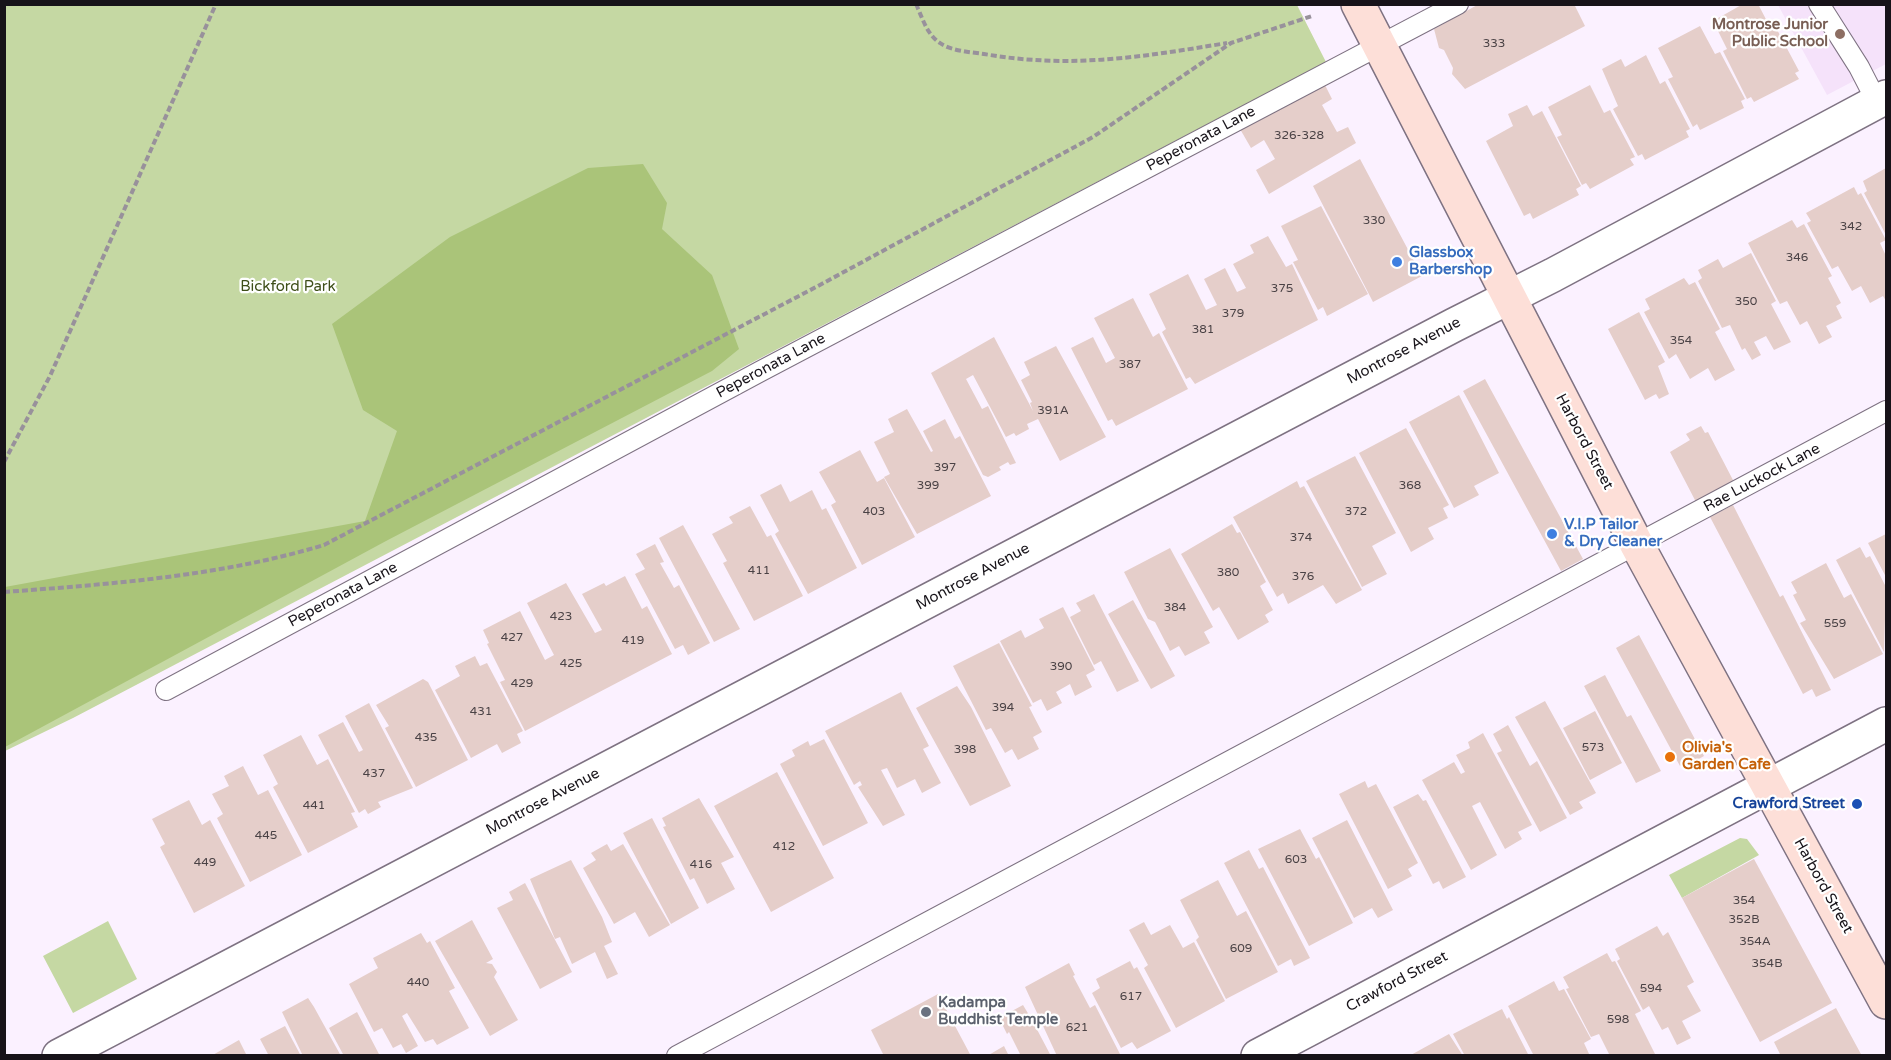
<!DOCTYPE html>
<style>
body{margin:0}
#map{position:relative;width:1891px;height:1060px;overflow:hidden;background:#fbf1ff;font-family:"Varela Round",sans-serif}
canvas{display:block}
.frame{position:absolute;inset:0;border:6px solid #171319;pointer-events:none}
</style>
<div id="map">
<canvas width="1891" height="1060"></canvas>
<div class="frame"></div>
</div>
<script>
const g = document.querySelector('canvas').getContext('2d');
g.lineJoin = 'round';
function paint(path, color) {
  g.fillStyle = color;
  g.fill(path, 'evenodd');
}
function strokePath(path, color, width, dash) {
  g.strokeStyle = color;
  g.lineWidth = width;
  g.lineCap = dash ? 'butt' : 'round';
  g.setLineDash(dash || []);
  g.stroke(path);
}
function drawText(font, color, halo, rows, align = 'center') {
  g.font = font + ' "Varela Round",sans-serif';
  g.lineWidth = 4.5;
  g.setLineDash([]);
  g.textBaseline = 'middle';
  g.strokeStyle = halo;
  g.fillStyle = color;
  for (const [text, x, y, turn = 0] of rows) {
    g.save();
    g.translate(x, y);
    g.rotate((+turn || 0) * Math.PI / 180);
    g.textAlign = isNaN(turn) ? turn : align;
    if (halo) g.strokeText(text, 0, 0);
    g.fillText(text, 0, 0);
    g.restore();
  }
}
paint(new Path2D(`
 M1778 5H1886V64L1827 95Z`), '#f5e2fa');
paint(new Path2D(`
 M5 5H1297L1326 62 73 718 5 751Z
 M1740 838 1747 839 1759 855 1682 898 1669 875Z
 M108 921 137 979 73 1013 43 956Z`), '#c5d8a3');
paint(new Path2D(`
 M643 164 667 203 662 229 712 275 739 349 712 371 386 541 5 747V587L365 521 397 431 363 410 332 324 450 237 588 168Z`), '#aac479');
paint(new Path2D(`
 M1479 4H1574L1585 26 1465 89 1452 74 1453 68 1444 50 1439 48 1434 29Z
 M1743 4H1758L1770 27 1774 24 1799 71 1795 73 1799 79 1754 102 1751 97 1747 99 1723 51 1727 49 1713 21Z
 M1700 26 1715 54 1720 52 1745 99 1741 101 1744 108 1700 130 1697 124 1693 127 1668 79 1673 77 1658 48Z
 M1646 55 1660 84 1665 81 1690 129 1686 131 1689 137 1645 160 1642 154 1638 156 1613 109 1618 106 1602 69 1621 59 1625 67Z
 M1324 83 1332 99 1322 105 1337 132 1348 127 1356 143 1269 194 1256 170 1275 159 1264 140 1251 148 1240 129Z
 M1590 85 1604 113 1610 110 1635 157 1630 159 1634 165 1590 189 1586 183 1582 185 1557 137 1562 135 1548 107Z
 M1527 105 1533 116 1542 111 1581 186 1576 189 1579 195 1533 219 1530 213 1524 216 1486 141 1513 126 1508 114Z
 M1360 159 1422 276 1373 302 1313 186Z
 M1886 168V235L1864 193 1867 191 1863 181Z
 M1854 187 1858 195 1861 193 1886 240 1880 243 1886 256V301L1883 296 1870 303 1861 286 1852 291 1838 266 1832 269 1807 223 1811 221 1806 213Z
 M1321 206 1368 294 1327 316 1323 307 1318 310 1293 262 1298 260 1281 226Z
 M1792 220 1797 228 1804 224 1832 276 1828 278 1841 303 1836 306 1842 318 1826 326 1832 337 1819 344 1807 321 1800 325 1787 301 1780 304 1748 243Z
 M1268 236 1286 267 1292 264 1318 320 1195 384 1190 377 1186 379 1162 332 1166 329 1149 294 1188 274 1206 310 1217 305 1204 279 1225 268 1237 292 1246 288 1233 264 1254 253 1250 245Z
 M1751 253 1776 301 1771 304 1791 342 1774 350 1766 336 1754 342 1761 355 1752 360 1745 348 1742 350 1730 325 1722 328 1698 281 1702 278 1698 270 1718 259 1723 268Z
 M1684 278 1689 285 1695 282 1720 329 1715 332 1735 370 1715 381 1708 368 1690 379 1676 354 1669 359 1644 312 1650 309 1645 299Z
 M1133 298 1153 337 1159 333 1188 389 1116 426 1112 419 1108 421 1071 348 1093 337 1106 363 1115 358 1094 318Z
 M1639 312 1665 362 1658 366 1669 394 1659 399 1656 394 1645 400 1608 329Z
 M994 337 1033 411 1030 403 1032 402 1021 380 1030 375 1024 362 1056 346 1106 437 1060 461 1038 419 1027 424 1029 429 1016 436 1014 433 1006 437 973 375 966 379 982 409 988 406 1016 463 1010 465 1008 462 999 467 1001 470 988 477 983 475 931 373Z
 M1485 379 1583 559 1561 571 1463 391Z
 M1459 395 1499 473 1474 486 1479 495 1454 508 1409 422Z
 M907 409 931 452 933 451 923 431 945 419 955 439 960 436 991 496 917 534 884 477 890 474 874 442 894 432 888 419Z
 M1701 426 1705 433 1708 432 1734 482 1696 502 1670 452 1690 440 1686 434Z
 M1406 428 1449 505 1443 508 1448 518 1428 528 1434 539 1411 552 1359 453Z
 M860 450 877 482 884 478 915 537 862 565 831 505 836 502 819 472Z
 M1355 456 1396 533 1372 546 1387 574 1362 587 1306 481Z
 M1297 481 1300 488 1304 486 1362 590 1336 604 1323 585 1288 604 1283 593 1277 597 1233 517Z
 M781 484 790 502 812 490 822 510 826 508 857 568 808 594 775 534 779 531 760 495Z
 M1733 505 1780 597 1783 595 1831 690 1816 697 1812 689 1803 694 1710 517Z
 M750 506 767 537 771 535 803 596 754 621 723 563 727 561 712 534 733 523 729 517Z
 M1232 524 1237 533 1240 532 1266 582 1260 586 1273 610 1265 615 1269 622 1238 640 1219 607 1213 611 1181 554Z
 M683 525 740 629 714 642 659 538Z
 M1886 534V577L1868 543Z
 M655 544 664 562 660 563 674 588 679 585 710 643 688 655 683 645 675 649 635 574 645 569 636 554Z
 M1860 547 1866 558 1870 556 1886 587 1884 652 1836 560Z
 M1170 548 1213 627 1204 632 1210 643 1185 656 1179 646 1170 651 1155 622 1148 619 1124 572Z
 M1826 563 1844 598 1851 594 1883 654 1834 679 1800 623 1806 620 1793 595 1797 593 1791 582Z
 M625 576 642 609 647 606 672 654 525 731 500 682 505 680 487 644 489 643 483 630 520 611 545 660 554 655 527 603 566 583 595 633 602 630 582 594 604 583 606 586Z
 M1094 594 1139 681 1117 692 1101 661 1094 665 1070 617 1081 611 1076 603Z
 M1133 600 1175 676 1151 689 1108 614Z
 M1063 607 1095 670 1086 675 1092 687 1075 696 1070 684 1056 692 1062 703 1047 711 1041 699 1033 703 1000 641 1021 630 1025 638 1044 628 1039 619Z
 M1639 635 1704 756 1688 765 1687 762 1680 766 1616 648Z
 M999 643 1032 706 1029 707 1042 732 1033 737 1039 749 1018 760 1012 749 1005 753 991 728 986 730 953 666Z
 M475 656 480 666 487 663 523 731 517 734 521 743 502 753 497 744 471 758 435 690 460 676 455 666Z
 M1605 675 1627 717 1631 715 1661 771 1636 783 1584 686Z
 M423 679 428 682 468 760 416 787 385 728 389 726 376 705Z
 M957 686 971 707 1011 786 970 806 916 708Z
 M901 692 929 746 923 749 941 783 922 793 915 779 897 788 887 768 881 770 905 815 883 826 858 787 862 785 860 781 854 785 825 731Z
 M1545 701 1596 793 1579 802 1583 808 1570 815 1515 717Z
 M369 703 413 788 378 802 381 807 368 814 365 809 359 813 318 735 343 722 359 752 363 750 345 716Z
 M1595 711 1622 763 1590 780 1563 728Z
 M1508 725 1530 766 1537 761 1567 818 1540 832 1497 753 1502 751 1493 734Z
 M1483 733 1532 825 1518 832 1522 839 1505 849 1480 802 1472 806 1497 855 1471 870 1422 780 1454 762 1461 774 1465 772 1456 755 1470 748 1468 742Z
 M301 735 317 765 328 759 355 812 351 813 358 827 308 853 273 787 278 784 263 755Z
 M824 739 868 823 823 846 780 764 795 756 792 750 808 741 810 746Z
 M243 766 258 795 268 790 302 855 250 882 217 818 223 814 212 794 229 786 224 776Z
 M777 772 834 878 771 912 714 806Z
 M1365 781 1368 788 1376 784 1418 863 1408 869 1412 876 1388 889 1339 794Z
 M1418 794 1423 801 1426 800 1466 877 1443 889 1439 881 1433 884 1393 807Z
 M699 798 734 857 721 863 735 889 707 904 694 878 690 880 663 827 666 826 662 818Z
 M189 800 202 825 210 820 245 886 194 913 160 847 165 844 152 819Z
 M652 818 699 908 671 924 623 833Z
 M1347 820 1393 910 1378 918 1372 908 1354 918 1312 838Z
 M1300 829 1316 859 1319 857 1353 923 1309 946 1258 849Z
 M607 844 611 851 623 844 670 925 649 937 635 912 614 924 583 868 596 860 591 853Z
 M1249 850 1259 869 1263 867 1310 958 1294 966 1291 959 1278 966 1224 863Z
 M1754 859 1832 1003 1760 1042 1682 898Z
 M571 860 602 917 612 942 604 946 618 974 607 979 595 952 572 964 560 937 555 939 530 879Z
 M1218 880 1237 916 1246 911 1278 972 1226 999 1196 940 1199 937 1180 900Z
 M525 883 572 972 540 989 497 908 513 900 509 892Z
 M472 920 493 959 486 963 492 964 497 972 494 977 518 1020 490 1036 435 941Z
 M1144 922 1151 935 1170 925 1183 948 1194 942 1225 1001 1176 1028 1144 968 1148 965 1129 930Z
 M1657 926 1663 936 1668 932 1694 982 1687 986 1701 1011 1682 1021 1691 1038 1677 1045 1668 1027 1662 1030 1649 1006 1643 1010 1617 961 1620 959 1615 949Z
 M421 933 427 943 430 941 455 988 449 991 469 1028 437 1045 433 1039 425 1042 407 1013 402 1016 418 1046 406 1053 401 1044 393 1048 382 1028 374 1032 349 984 378 968 373 958Z
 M1607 953 1612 962 1615 961 1641 1011 1635 1014 1656 1056H1610L1599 1034 1591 1037 1566 989 1569 988 1563 977Z
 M1130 961 1134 969 1137 967 1171 1031 1137 1049 1132 1042 1121 1048 1092 993 1100 988 1096 979Z
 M1069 963 1075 975 1073 976 1090 1008 1095 1005 1121 1056H1057L1025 987Z
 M1554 981 1559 991 1564 989 1591 1039 1584 1043 1590 1056H1534L1508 1006Z
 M938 994 971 1056H884L871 1030Z
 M308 998 314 1007 341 1056H303L282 1012Z
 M1023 1005 1032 1020 1051 1056H1021L1009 1032 1007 1034 999 1018Z
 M1836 1008 1862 1056H1781L1774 1042Z
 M1502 1009 1507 1019 1509 1017 1529 1056H1465L1453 1034Z
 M357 1012 380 1056H344L329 1028Z
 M285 1026 301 1056H269L260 1039Z
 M1449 1034 1463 1056H1409Z
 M239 1040 247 1056H211Z
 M1004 1046 1009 1056H987Z`), '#e5ceca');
const lane = new Path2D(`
 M1819 4 1859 67 1877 102
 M166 690 761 371 1458 4
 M677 1056 1886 411`);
const street = new Path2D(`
 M59 1056 1454 325 1553 275 1886 97
 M1258 1056 1886 724`);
const secondary = new Path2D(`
 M1358 4 1636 543 1886 1002`);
strokePath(lane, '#7e7282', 22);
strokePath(street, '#7e7282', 36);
strokePath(secondary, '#7e7282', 36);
strokePath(new Path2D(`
 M916 4C922 17 927 35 940 43 951 51 970 52 984 54 1070 69 1142 57 1227 43
 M4 462 50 376 216 4
 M4 592C112 584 221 576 324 545L818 286 1093 137 1231 43 1312 16`), '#98919b', 4, [6, 3]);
strokePath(lane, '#fff', 20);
strokePath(street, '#fff', 33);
strokePath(secondary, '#fddfd8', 33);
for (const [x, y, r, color] of [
 [1840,34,6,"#8d6e63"],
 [1397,262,6,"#3f7fe0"],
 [1552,534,6,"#3f7fe0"],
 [1670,757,6,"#e8710a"],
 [1857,804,6,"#1a4fb4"],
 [926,1012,6,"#6b7280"]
]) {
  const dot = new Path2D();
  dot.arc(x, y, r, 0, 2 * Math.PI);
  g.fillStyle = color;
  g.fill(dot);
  strokePath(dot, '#fff', 2);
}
drawText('12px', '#4a4245', null, [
 ["333",1494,44],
 ["326-328",1299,136],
 ["330",1374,221],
 ["342",1851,227],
 ["346",1797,258],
 ["375",1282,289],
 ["350",1746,302],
 ["379",1233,314],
 ["381",1203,330],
 ["354",1681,341],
 ["387",1130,365],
 ["391A",1053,411],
 ["397",945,468],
 ["399",928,486],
 ["368",1410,486],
 ["403",874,512],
 ["372",1356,512],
 ["374",1301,538],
 ["411",759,571],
 ["380",1228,573],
 ["376",1303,577],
 ["384",1175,608],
 ["423",561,617],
 ["559",1835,624],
 ["427",512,638],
 ["419",633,641],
 ["425",571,664],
 ["390",1061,667],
 ["429",522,684],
 ["394",1003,708],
 ["431",481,712],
 ["435",426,738],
 ["573",1593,748],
 ["398",965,750],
 ["437",374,774],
 ["441",314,806],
 ["445",266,836],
 ["412",784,847],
 ["603",1296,860],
 ["449",205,863],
 ["416",701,865],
 ["354",1744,901],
 ["352B",1744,920],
 ["354A",1755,942],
 ["609",1241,949],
 ["354B",1767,964],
 ["440",418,983],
 ["594",1651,989],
 ["617",1131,997],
 ["598",1618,1020],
 ["621",1077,1028]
]);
drawText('bold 15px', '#785e54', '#fff', [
 ["Montrose Junior",1828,25],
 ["Public School",1828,42]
], 'right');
drawText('15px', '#171319', '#fff', [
 ["Peperonata Lane",1201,139,-28],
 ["Montrose Avenue",1404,351,-28],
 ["Peperonata Lane",771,366,-28],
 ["Harbord Street",1584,442,62],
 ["Rae Luckock Lane",1762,478,-28],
 ["Montrose Avenue",973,577,-28],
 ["Peperonata Lane",343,595,-28],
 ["Montrose Avenue",543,802,-28],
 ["Harbord Street",1823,886,61],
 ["Crawford Street",1397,982,-28]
]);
drawText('bold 15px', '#366cbe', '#fff', [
 ["Glassbox",1409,253],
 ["Barbershop",1409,270],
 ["V.I.P Tailor",1564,525],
 ["& Dry Cleaner",1564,542]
], 'left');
drawText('15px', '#3e4e19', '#fff', [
 ["Bickford Park",288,287]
]);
drawText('bold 15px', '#c56008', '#fff', [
 ["Olivia's",1682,748],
 ["Garden Cafe",1682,765]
], 'left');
drawText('bold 15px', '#164399', '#fff', [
 ["Crawford Street",1845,804]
], 'right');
drawText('bold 15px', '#5b616d', '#fff', [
 ["Kadampa",938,1003],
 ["Buddhist Temple",938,1020]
], 'left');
</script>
